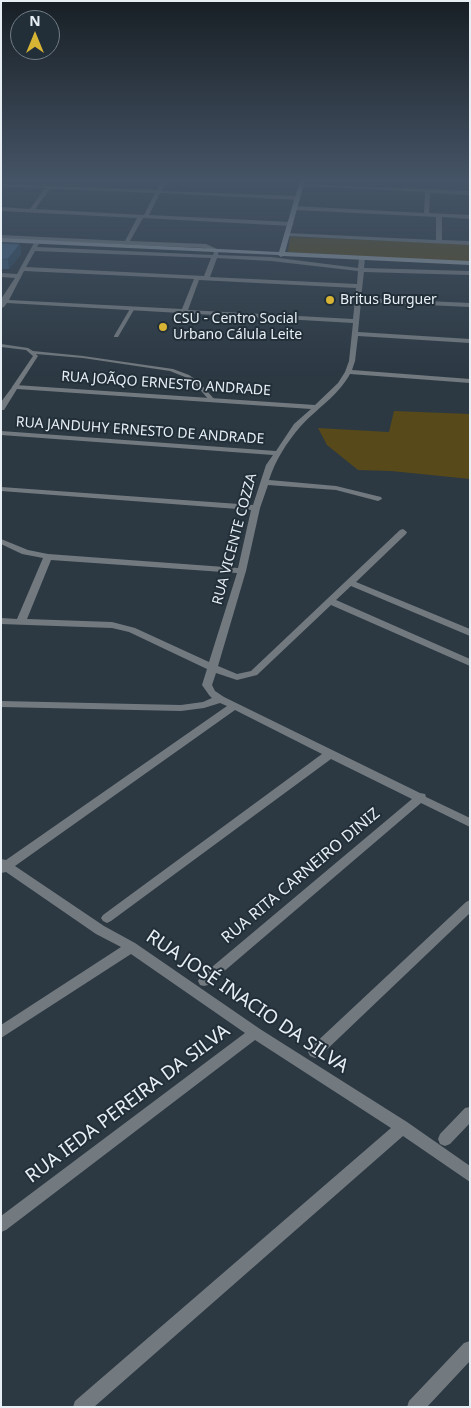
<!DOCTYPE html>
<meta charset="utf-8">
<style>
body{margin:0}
#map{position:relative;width:471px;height:1408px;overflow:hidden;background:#2c3943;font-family:"Noto Sans",sans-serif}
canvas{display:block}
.frame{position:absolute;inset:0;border:2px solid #e7eff5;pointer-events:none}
.north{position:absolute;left:10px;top:10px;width:50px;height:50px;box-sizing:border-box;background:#222f39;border:1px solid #717c84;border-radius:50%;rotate:0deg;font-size:14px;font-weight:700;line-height:20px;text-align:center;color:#e7eff5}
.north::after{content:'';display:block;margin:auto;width:18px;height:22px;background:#d8b434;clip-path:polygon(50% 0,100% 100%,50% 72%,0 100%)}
</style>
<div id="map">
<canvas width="471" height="1408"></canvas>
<div class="frame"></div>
<div class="north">N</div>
</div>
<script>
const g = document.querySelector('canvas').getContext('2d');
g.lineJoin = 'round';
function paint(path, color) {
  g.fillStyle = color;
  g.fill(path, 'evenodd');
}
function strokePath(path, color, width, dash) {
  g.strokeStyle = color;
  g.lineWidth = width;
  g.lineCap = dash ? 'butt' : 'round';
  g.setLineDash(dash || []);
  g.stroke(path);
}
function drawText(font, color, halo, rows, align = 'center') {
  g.font = font + ' "Noto Sans",sans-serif';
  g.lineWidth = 4;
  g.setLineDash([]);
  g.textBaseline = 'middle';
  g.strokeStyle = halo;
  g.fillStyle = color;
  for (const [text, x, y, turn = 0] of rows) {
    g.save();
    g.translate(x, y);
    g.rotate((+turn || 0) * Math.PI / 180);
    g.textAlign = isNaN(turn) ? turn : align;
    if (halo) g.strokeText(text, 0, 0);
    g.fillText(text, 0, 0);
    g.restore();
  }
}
paint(new Path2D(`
 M290 237 470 244V262L288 252Z
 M394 411 470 414V479L391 471 358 470 327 445 318 428 389 432Z`), '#574919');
paint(new Path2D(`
 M131 307 135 308 118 337H114V336Z
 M1 344 28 348 33 351 83 356 173 369 189 375 199 382 215 400 210 401 195 384 185 377 170 371 83 358 36 354 38 356 18 387 13 388 12 387 33 356 26 350 1 347Z`), '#737a7f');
paint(new Path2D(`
 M162 180H167L162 191 298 196 301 198 298 200 160 193 149 215 291 222 294 224 291 226 143 218 130 241 206 244 219 250 218 255 271 257 358 268 359 258 362 256 365 258 364 268 470 271V275L364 272 361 298 470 303V307L361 302 358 332 470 339V343L358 336 355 361 352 370 470 379V383L350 374C338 396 316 409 300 427 287 442 275 461 269 480L336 486 381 497 382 499 378 501 336 490 268 485 260 508 246 571 218 666 237 674 251 671 400 530 403 529 407 532 406 534 356 582 470 629V636L351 586 336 600 470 659V666L331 605 257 675 237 680 216 673 212 685 215 691 224 697 420 793 425 794 426 797 470 818V827L421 803 208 985 204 986 200 985 198 981 200 977 412 799 331 759 111 921 107 923 103 921 101 918 103 915 322 754 235 710 15 866 104 926 135 943 260 1029 407 1122 470 1166V1182L403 1136 94 1407H73L75 1401 391 1128 255 1040 6 1230 1 1232V1216L245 1033 131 954 1 1038V1025L121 947 96 934 6 872 1 873V859L6 860 227 706 220 703 204 708 181 711 1 707V701L181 705 203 702 212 698 209 695 202 685 207 669 129 632 112 628 1 624V618L17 619 43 558 22 554 1 544V539L28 550 48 554 238 568 251 510 1 491V487L253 505 266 465 273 455 1 435V431L276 451 294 424 311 409 17 389 4 410H1V402L13 386 15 385 315 405 338 383 345 372 349 361 353 323 7 303 4 307 1 308V299L15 278 1 277V273L17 274 34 243 39 244 37 247 213 255 214 252 205 248 1 239V235L125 241 137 218 1 211V207L30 209 45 188 1 187V184L157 190ZM50 189 155 193 144 215 35 209ZM35 251 211 258 204 276 26 267ZM217 258 271 261 358 271 357 284 210 277ZM24 271 194 279 182 309 9 300ZM199 280 356 288 353 319 188 310ZM51 560 237 573 209 662 135 628 112 622 27 619Z
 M300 184 470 191V195L430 193 429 213 470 215V219L442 217V240L470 241V245L286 236 285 235 288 233 436 240V217L295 210 292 208 295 206 424 213 425 192 302 186Z
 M470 900V913L320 1056 315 1058 310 1056 308 1052 310 1048 466 902Z
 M470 1107V1123L450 1144 445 1146 440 1144 438 1139 440 1134 465 1108Z
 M470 1341V1361L427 1407H407L409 1401 464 1343Z`), '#737a7f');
paint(new Path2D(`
 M300 180H305L285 252 470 261V265L283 256 281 257 278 255 1 242V238L279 252Z`), '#959fa7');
paint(new Path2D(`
 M1 243 20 244 21 254 9 269H1Z`), '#375974');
paint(new Path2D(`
 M20 244 21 254 9 269 8 259Z`), '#2d485e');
const building = new Path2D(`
 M1 243 20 244 8 259H1Z`);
paint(building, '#406787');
strokePath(building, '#2d485e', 1);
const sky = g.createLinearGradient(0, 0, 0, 377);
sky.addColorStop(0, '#181f25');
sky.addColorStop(0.48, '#455466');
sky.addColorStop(1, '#45546600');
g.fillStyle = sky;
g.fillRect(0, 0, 471, 377);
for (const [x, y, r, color] of [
 [330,300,5,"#d8b434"],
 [163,327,5,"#d8b434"]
]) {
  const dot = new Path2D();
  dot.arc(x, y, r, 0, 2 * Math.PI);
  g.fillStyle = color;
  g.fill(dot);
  strokePath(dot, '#222f39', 2);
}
drawText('14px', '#e7eff5', '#222f39', [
 ["Britus Burguer",340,300],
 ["CSU - Centro Social",173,319],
 ["Urbano Cálula Leite",173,335]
], 'left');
drawText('14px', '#e7eff5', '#222f39', [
 ["RUA JOÃQO ERNESTO ANDRADE",166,384,4],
 ["RUA JANDUHY ERNESTO DE ANDRADE",140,431,4],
 ["RUA VICENTE COZZA",235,539,-75]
]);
drawText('16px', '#e7eff5', '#222f39', [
 ["RUA RITA CARNEIRO DINIZ",301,876,-40]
]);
drawText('19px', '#e7eff5', '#222f39', [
 ["RUA JOSÉ INACIO DA SILVA",247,1002,34],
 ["RUA IEDA PEREIRA DA SILVA",128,1104,-37]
]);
</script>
